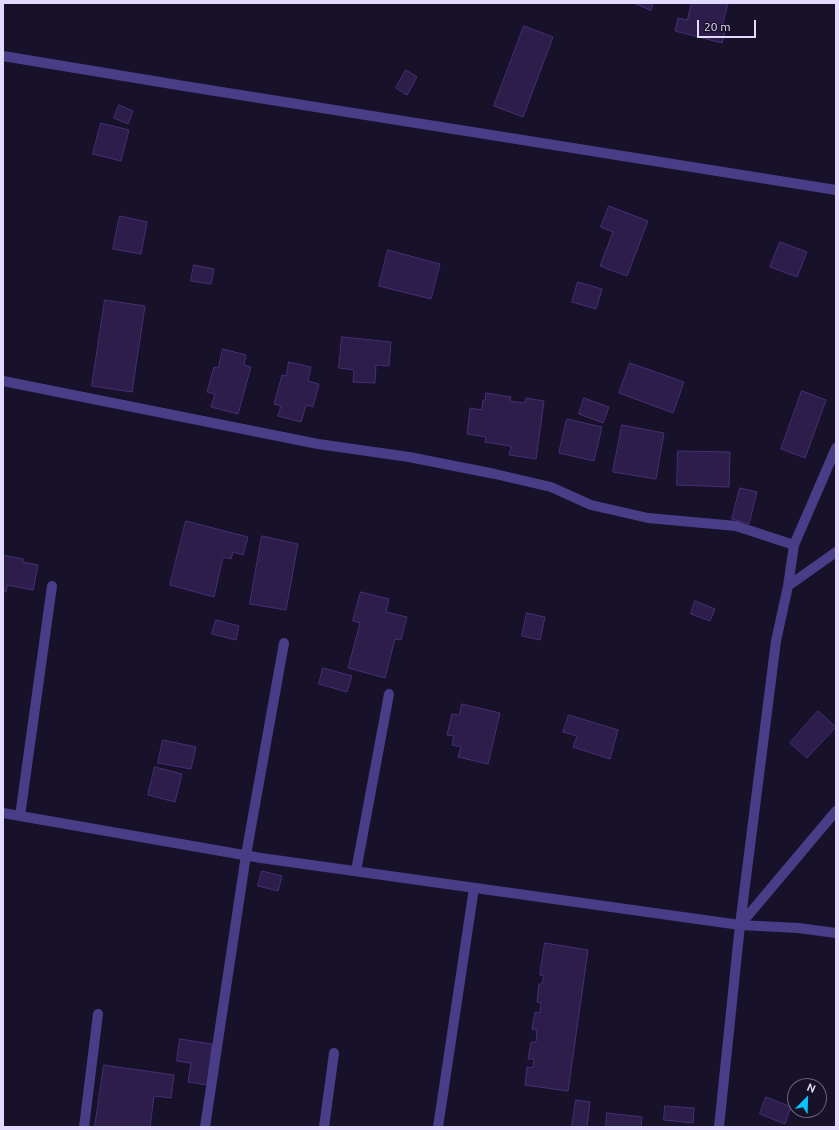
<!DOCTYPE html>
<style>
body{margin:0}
#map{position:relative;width:839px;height:1130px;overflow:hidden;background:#18112a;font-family:Ubuntu,sans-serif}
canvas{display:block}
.frame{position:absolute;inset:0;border:4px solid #e3daff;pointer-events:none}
.north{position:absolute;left:787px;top:1078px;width:40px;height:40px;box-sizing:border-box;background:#18112a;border:1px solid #69617f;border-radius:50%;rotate:23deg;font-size:11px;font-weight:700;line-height:16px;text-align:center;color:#e3daff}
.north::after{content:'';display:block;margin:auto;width:14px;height:18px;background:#08c4fc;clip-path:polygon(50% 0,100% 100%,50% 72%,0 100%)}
.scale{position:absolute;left:697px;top:20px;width:59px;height:18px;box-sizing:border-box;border:2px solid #e3daff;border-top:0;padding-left:5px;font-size:12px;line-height:14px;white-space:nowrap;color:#e3daff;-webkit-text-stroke:3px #18112a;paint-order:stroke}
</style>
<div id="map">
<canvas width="839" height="1130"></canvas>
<div class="frame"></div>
<div class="north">N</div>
<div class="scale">20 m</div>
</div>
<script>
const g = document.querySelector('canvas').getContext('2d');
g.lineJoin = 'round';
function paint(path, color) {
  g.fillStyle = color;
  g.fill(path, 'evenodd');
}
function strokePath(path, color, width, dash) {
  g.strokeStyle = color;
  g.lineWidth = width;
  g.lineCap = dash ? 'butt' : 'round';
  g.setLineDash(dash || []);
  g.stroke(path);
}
const building = new Path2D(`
 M634 3H653L651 10Z
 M692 3H728L721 31 725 32 722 43 675 31 678 18 687 20Z
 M524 26 553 37 523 117 494 106Z
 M406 70 417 77 407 95 396 88Z
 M119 105 133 111 128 124 114 118Z
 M101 123 129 130 121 161 93 154Z
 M609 206 648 221 627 276 600 266 613 232 601 227Z
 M120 216 147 222 141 254 113 249Z
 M780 242 807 252 797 277 770 267Z
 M388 250 440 264 431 299 379 286Z
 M194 265 214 269 211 284 191 281Z
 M578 282 602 289 596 309 572 302Z
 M105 300 145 306 132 392 92 386Z
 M342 337 391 342 389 366 376 365 375 383 353 382 354 370 339 368Z
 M223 349 246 355 244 365 251 367 238 414 211 407 215 394 207 392 214 367 218 368Z
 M289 362 311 367 308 381 319 384 313 407 306 405 301 422 278 416 281 406 274 404 282 375 286 376Z
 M630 363 684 382 673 413 619 393Z
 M802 391 826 400 805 458 781 449Z
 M486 393 511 397 510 401 525 403 526 398 544 401 536 459 509 455 511 446 485 442 486 437 467 434 470 408 482 410 483 400H485Z
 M584 398 609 407 603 423 579 414Z
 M567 419 602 427 594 461 559 453Z
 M622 425 664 433 656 479 613 472Z
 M678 451 730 452 729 487 677 485Z
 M740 488 757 492 749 524 732 519Z
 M186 521 248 537 243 555 233 552 231 559 223 557 214 597 170 585Z
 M262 536 298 544 286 610 250 604Z
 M3 555 23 559V562L38 565 33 590 7 585 6 592 3 591Z
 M361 592 389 599 386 612 407 617 401 640 395 639 385 678 348 668 360 623 353 621Z
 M695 601 715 609 710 621 691 614Z
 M527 613 545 617 540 640 522 636Z
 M216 620 239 626 236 640 212 634Z
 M323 668 352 676 347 692 319 684Z
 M462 704 500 713 488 764 458 757 461 747 452 745 454 736 447 735 452 714 459 715Z
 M818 711 836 727 807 758 790 743Z
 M569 715 618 730 610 759 573 747 577 736 563 732Z
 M163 740 196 747 191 769 158 763Z
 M155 767 182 774 175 802 148 795Z
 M262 871 282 876 278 891 258 886Z
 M545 943 588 950 568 1091 525 1085 527 1067 533 1068 534 1059H528L531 1042H536L537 1030 532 1029 535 1012 540 1013 541 1003 537 1002 539 984H542L544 976 540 975Z
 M180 1039 212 1044 207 1085 188 1082 191 1063 177 1061Z
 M104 1065 174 1075 171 1098 154 1096 150 1127H95Z
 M766 1097 791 1107 785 1124 760 1114Z
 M576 1100 590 1102 587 1127H572Z
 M665 1106 694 1108 693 1123 664 1120Z
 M607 1113 642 1117 641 1127H606Z`);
paint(building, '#2c1d4a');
strokePath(building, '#462f76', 1);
strokePath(new Path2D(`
 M3 56 184 86 836 190
 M3 381 318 444 409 457 495 474 551 487 591 505 648 518 736 526 794 545
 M788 586 836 552
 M3 813 261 858 740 925 798 928 836 933
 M20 816 52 586
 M356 871 389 694
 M740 925 836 811
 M84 1127 98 1014
 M205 1127 246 855 284 643
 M324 1127 334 1053
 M438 1127 474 888
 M719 1127 740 925 776 641 788 586 794 545 836 448`), '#493d88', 10);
</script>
